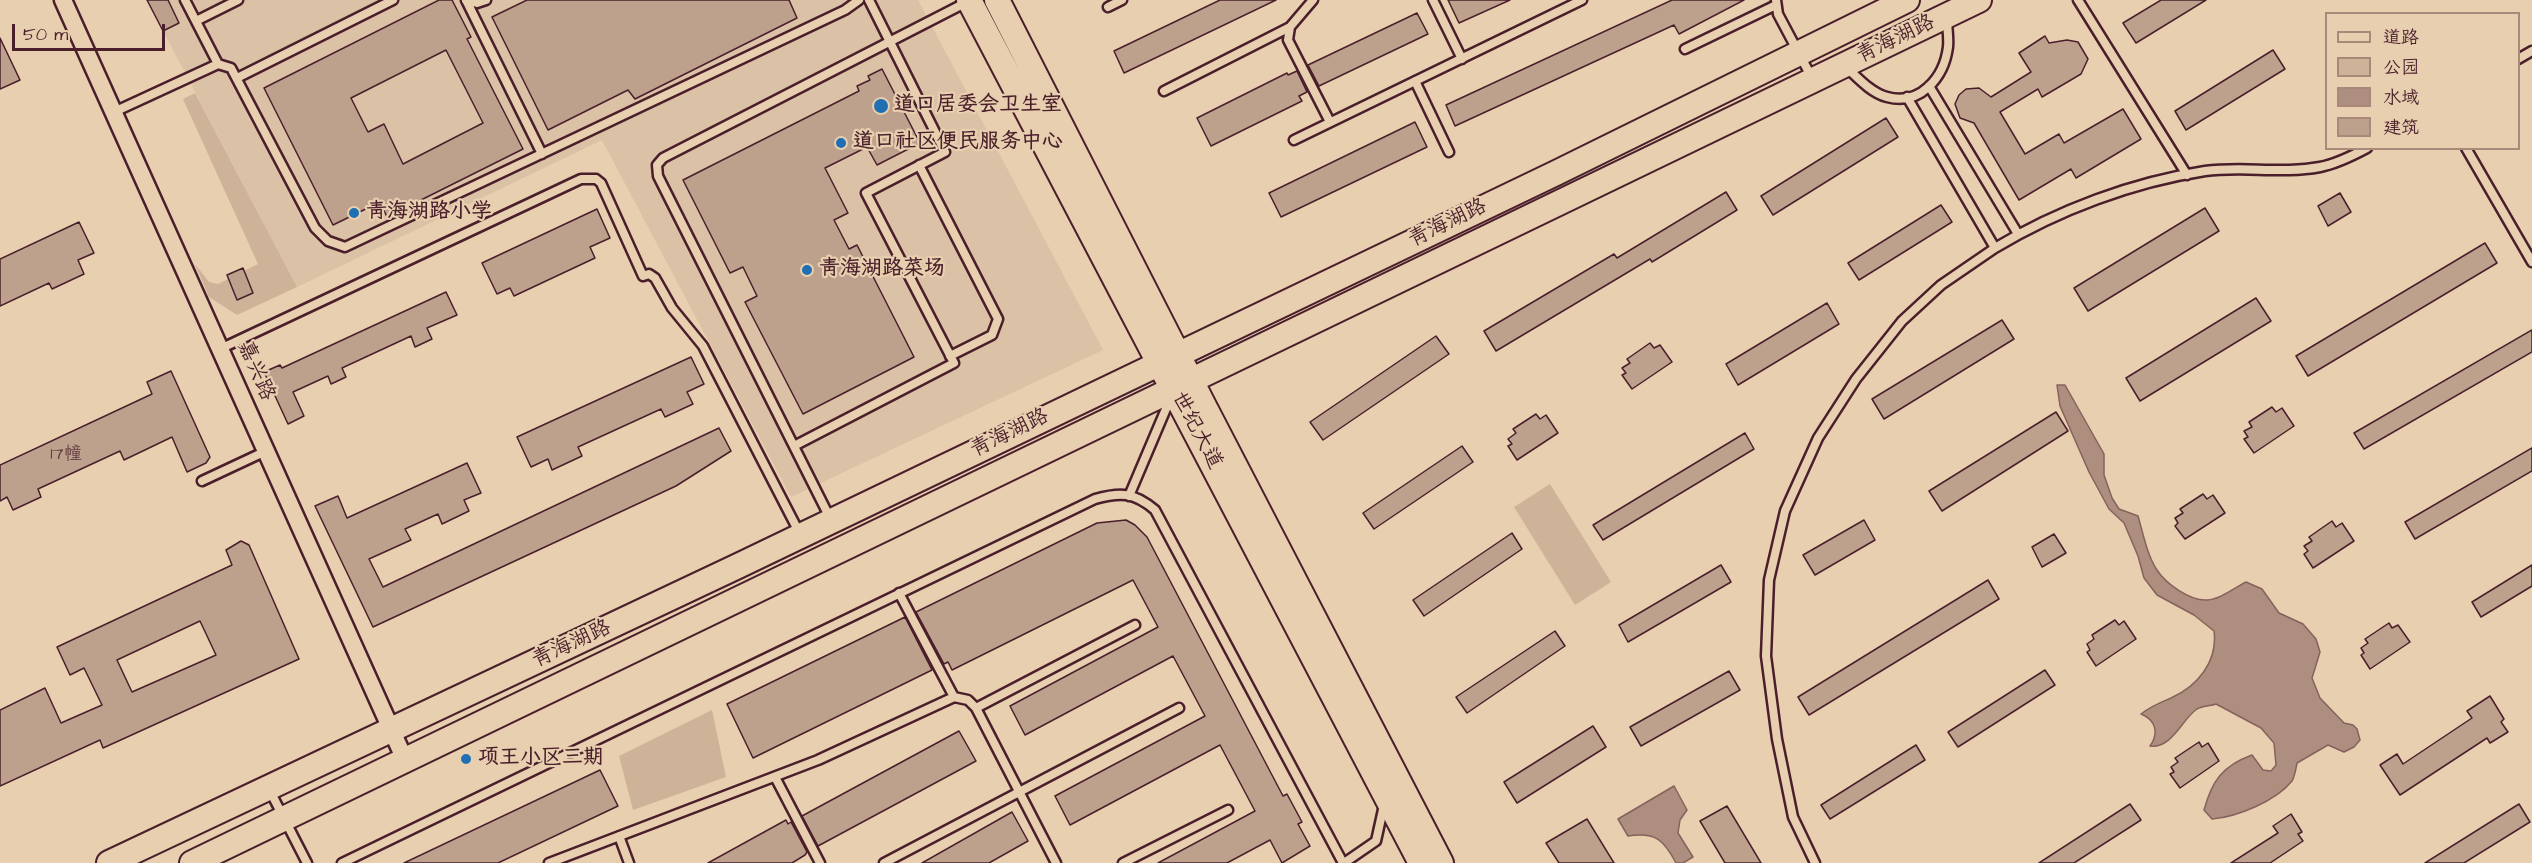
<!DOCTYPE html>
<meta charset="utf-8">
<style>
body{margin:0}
#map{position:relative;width:2532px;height:863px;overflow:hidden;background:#e7cfaf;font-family:"Architects Daughter","LXGW WenKai TC",sans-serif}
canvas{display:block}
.legend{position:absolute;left:2325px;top:12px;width:195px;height:138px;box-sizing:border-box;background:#e7cfaf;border:2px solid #a8897a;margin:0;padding:8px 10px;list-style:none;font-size:18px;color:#4a1f2b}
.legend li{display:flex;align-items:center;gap:12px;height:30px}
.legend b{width:30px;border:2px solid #a8897a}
.scale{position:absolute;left:12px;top:24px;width:153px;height:27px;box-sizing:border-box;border:3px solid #4a1f2b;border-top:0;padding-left:8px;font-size:18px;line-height:21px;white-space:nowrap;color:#4a1f2b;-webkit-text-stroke:4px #e7cfaf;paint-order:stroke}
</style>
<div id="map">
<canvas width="2532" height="863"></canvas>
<ul class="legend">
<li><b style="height:8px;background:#e7cfaf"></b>道路</li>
<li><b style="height:16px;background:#ceb399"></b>公园</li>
<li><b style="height:16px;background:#ae8e7e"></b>水域</li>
<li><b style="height:16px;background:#bea18d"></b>建筑</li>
</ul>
<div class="scale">50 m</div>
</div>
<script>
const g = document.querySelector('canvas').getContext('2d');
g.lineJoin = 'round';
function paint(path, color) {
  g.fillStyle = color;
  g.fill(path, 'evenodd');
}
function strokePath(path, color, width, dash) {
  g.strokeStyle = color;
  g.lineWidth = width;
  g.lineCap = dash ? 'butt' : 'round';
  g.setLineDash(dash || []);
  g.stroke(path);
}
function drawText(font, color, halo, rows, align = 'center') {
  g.font = font + ' "Architects Daughter","LXGW WenKai TC",sans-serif';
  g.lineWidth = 4.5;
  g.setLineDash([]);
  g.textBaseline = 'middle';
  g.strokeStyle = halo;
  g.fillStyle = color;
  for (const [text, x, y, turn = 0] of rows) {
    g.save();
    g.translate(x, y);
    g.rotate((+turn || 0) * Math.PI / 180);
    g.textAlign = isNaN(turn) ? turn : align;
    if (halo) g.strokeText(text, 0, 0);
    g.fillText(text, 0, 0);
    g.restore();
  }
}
paint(new Path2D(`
 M147 0H918L1103 350 791 497 602 140 297 287Z`), '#dbc1a5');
paint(new Path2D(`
 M195 93 297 287 237 315 209 297 195 264 209 282 218 284 258 264 183 99Z
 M1550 484 1611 582 1575 605 1514 507Z
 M712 710 726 777 633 810 619 756Z`), '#ceb399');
const water = new Path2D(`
 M2057 385H2065L2104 454V475L2112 498 2119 509 2138 516C2143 533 2147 555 2157 570 2166 584 2190 601 2207 600 2221 599 2234 588 2246 582L2262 589 2279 613 2303 624 2316 639 2320 652 2312 678 2320 698 2344 723 2353 725 2357 729 2360 740 2354 747 2344 752 2328 745 2297 763C2296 768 2295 776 2292 781 2276 801 2237 817 2212 819L2204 810C2212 781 2222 766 2252 755L2263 770 2271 771 2276 765 2274 743 2261 728 2216 704C2211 706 2202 706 2197 709 2182 719 2172 749 2150 746 2159 733 2156 720 2141 714 2151 706 2159 703 2171 698 2198 686 2218 661 2214 631L2194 615 2157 595 2144 578 2138 556 2124 523 2109 509 2089 472 2060 406Z
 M1674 786 1687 810 1680 820 1678 833 1693 857 1683 863H1676C1664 840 1656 832 1628 836L1618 819Z`);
paint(water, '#ae8e7e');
strokePath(water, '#86625d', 1.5);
const building = new Path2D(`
 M147 0H168L179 23 163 31Z
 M439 0H452L471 37 467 39 523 149 387 217 380 202 333 225 264 88ZM446 50 483 123 403 164 384 124 368 132 351 98Z
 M527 0H789L797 18 635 99 628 90 548 130 492 17Z
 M1220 0H1276L1124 73 1114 51Z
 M1448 0H1510L1459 23Z
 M1672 0H1744L1679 34 1674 25 1455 126 1446 105Z
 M2161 0H2206L2136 43 2123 23Z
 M1417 13 1428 34 1319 86 1308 65Z
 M2045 36 2049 43 2067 40 2078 42 2088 59 2081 74 2042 97 2038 89 2000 112 2025 154 2059 134 2064 143 2123 109 2141 139 2076 178 2071 169 2019 200 1974 123 1960 118 1955 104 1959 95 1966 89 1979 88 1991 97 2031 72 2019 53Z
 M0 38 20 80 0 89Z
 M2273 50 2285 69 2186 130 2175 111Z
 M882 69 920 143 877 165 867 147 825 168 848 213 834 220 849 249 857 245 914 357 803 414 745 302 757 296 743 267 730 273 683 180 859 91 857 86 870 80 868 76Z
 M1297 71 1307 92 1299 96 1302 101 1211 146 1197 118 1287 73 1288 75Z
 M1886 118 1898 137 1773 215 1761 196Z
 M1415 122 1427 147 1281 217 1269 193Z
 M1726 192 1737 210 1652 262 1650 259 1496 351 1484 331 1614 254 1617 258Z
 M2340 193 2351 212 2328 226 2318 206Z
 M1941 205 1952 222 1859 280 1848 263Z
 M2205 208 2219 231 2088 311 2074 288Z
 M597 209 610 238 590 247 595 258 514 296 510 288 497 294 482 263Z
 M79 222 94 253 78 260 84 274 52 289 49 283 0 306V259Z
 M2485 243 2497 263 2308 376 2296 356Z
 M243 268 253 293 237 300 227 275Z
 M446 292 457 315 427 328 432 339 415 347 411 336 342 368 346 377 331 384 328 376 293 392 304 416 288 424 264 372 280 365 282 368Z
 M2256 298 2271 321 2140 401 2126 378Z
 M1827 303 1839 324 1738 385 1726 364Z
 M2002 320 2014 339 1884 419 1872 399Z
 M2532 330V352L2364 449 2354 433Z
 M1436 336 1449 354 1323 440 1310 422Z
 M1650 343 1654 348 1660 345 1672 362 1632 389 1622 375 1626 373 1622 368 1630 363 1627 359Z
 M691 357 704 384 687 392 693 404 665 417 661 409 578 447 582 456 552 470 548 459 531 467 517 437Z
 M171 371 210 457 206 463 187 472 172 437 124 460 120 451 38 489 41 497 13 510 7 497 0 501V465L152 394 147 382Z
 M2272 407 2276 412 2282 408 2294 426 2254 453 2244 439 2248 437 2244 431 2252 427 2249 422Z
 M2056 412 2068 431 1942 511 1929 491Z
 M1536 414 1540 419 1546 415 1558 433 1517 460 1508 446 1512 444 1508 439 1516 433 1513 429Z
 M719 428 731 451 676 486 373 627 315 506 338 496 347 518 467 463 481 493 464 500 469 511 442 524 438 514 405 529 411 540 369 559 383 587Z
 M1745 433 1754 449 1603 540 1593 525Z
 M1462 446 1473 462 1374 529 1363 513Z
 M2532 448V471L2415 539 2405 522Z
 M2203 494 2207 499 2213 495 2225 513 2185 539 2175 526 2178 523 2175 518 2183 513 2180 509Z
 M1126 520 1135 525 1147 537 1283 796 1287 794 1302 822 1298 824 1310 846 1282 863 1270 840 1227 863H1158L1255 811 1220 745 1070 825 1055 796 1205 716 1173 656 1025 735 1010 706 1158 627 1133 580 952 670 948 662 944 664 916 612 1097 523Z
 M1864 520 1875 540 1815 575 1803 555Z
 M2332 521 2336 527 2342 523 2354 541 2313 568 2304 554 2308 551 2304 546 2312 541 2309 537Z
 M1512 533 1522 549 1424 616 1413 600Z
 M2054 534 2066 553 2042 567 2032 547Z
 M241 541 249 545 299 659 103 748 100 740 0 786V710L45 688 61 723 102 705 84 668 70 675 57 647 232 565 226 550ZM200 621 216 655 132 692 117 660Z
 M1721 565 1731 582 1628 642 1619 625Z
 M2532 565V586L2481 617 2472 602Z
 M1988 580 1999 599 1809 715 1798 697Z
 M905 617 932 670 753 758 727 704Z
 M2115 620 2119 625 2124 621 2136 639 2096 666 2087 652 2090 650 2087 644 2094 639 2092 635Z
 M2389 623 2392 628 2398 625 2410 642 2370 669 2361 655 2364 653 2361 648 2368 643 2365 639Z
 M1555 631 1565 646 1467 713 1456 697Z
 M2045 670 2055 685 1958 747 1948 732Z
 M1729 671 1740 690 1641 746 1630 727Z
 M2490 696 2504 719 2501 722 2508 732 2490 743 2487 738 2400 795 2380 765 2397 754 2403 764 2472 718 2467 711Z
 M1593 726 1606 747 1517 803 1504 782Z
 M959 731 976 761 818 846 802 816Z
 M2199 742 2202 747 2208 743 2219 761 2180 788 2170 774 2174 772 2171 767 2178 762 2175 758Z
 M1916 745 1925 760 1830 819 1821 805Z
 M600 770 618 806 498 863H404Z
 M2130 804 2141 820 2074 863H2039Z
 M2519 804 2530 822 2464 863H2425Z
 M1727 806 1761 863H1725L1700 821Z
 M1012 812 1028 841 989 863H922Z
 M2291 814 2302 832 2298 834 2303 841 2270 863H2231L2278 833 2273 826Z
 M1587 819 1614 863H1559L1546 843Z
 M786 820 788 824 791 822 807 852 805 855 792 863H708Z`);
paint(building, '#bea18d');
strokePath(building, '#4a1f2b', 1.5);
const lane = new Path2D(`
 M185 0 218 64 231 68 315 228 328 241 345 247 845 10 859 0
 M466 0 542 154
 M466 0 477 3 486 0
 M1313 0 1290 27 1288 40 1330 122
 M1433 0 1462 59
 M1776 0 1778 14 1812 78
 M2078 0 2187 175
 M1108 7 1122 0
 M196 21 238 0
 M1685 49 1776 5
 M2518 59 2532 51
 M1845 66C1857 77 1871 93 1887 97 1920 106 1944 78 1948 47 1949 38 1947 28 1947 19
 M237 78 393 0
 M1415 81 1449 152
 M1929 86 2018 234
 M1164 91 1290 27
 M114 112 218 64
 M1294 140 1582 0
 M2466 148 2532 262
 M919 165 998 319 992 335 950 356
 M1995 248C2058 210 2133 182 2205 171 2243 166 2282 174 2320 167 2336 164 2352 156 2367 148
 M220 349 581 179H596L601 183 643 276 649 274 655 278 672 308 703 346 800 534
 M794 446 954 363 866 193 945 152 869 0
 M202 481 266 451
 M1129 496 1171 397
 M831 520 658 176 657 165 663 158 969 1
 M899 593 954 697
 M976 708 1135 625
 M775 777 820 863
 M269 789 307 863
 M619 836 629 863
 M342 863 1095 499C1120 492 1134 492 1155 510L1343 863
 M549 863 818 760 954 697 968 700 976 708 1056 863
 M884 863 1179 708
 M1123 863 1228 810
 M1344 863 1376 841 1384 805
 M1815 863 1793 817 1777 739 1766 656 1769 580 1785 511 1818 438 1856 379 1902 321 1941 285 1995 248 1907 97`);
const street = new Path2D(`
 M63 0 405 760`);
const secondary = new Path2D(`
 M969 0 1421 863
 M997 0 1205 408 1441 863
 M109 863 738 566 1556 173 1907 0
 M192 863 1979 0`);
strokePath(lane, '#4a1f2b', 13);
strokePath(street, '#4a1f2b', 21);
strokePath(secondary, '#4a1f2b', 28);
strokePath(lane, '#e7cfaf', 8);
strokePath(street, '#e7cfaf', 16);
strokePath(secondary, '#e7cfaf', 24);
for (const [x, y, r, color] of [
 [881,106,8,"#1f6fb2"],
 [841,143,6,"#1f6fb2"],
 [354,213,6,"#1f6fb2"],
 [807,270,6,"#1f6fb2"],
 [466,759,6,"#1f6fb2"]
]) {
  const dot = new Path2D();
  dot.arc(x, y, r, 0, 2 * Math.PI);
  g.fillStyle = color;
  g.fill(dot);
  strokePath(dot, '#e7cfaf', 2);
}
drawText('18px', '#674044', null, [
 ["17幢",66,455]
]);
drawText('21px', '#4a1f2b', '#e7cfaf', [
 ["青海湖路",1896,40,-26],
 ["青海湖路",1448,224,-26],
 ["嘉兴路",255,371,66],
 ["世纪大道",1196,431,62],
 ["青海湖路",1010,434,-26],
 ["青海湖路",572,645,-25]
]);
drawText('bold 21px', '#4a1f2b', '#e7cfaf', [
 ["道口居委会卫生室",894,106],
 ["道口社区便民服务中心",853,143],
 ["青海湖路小学",366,213],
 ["青海湖路菜场",819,270],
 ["项王小区三期",478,759]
], 'left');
</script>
